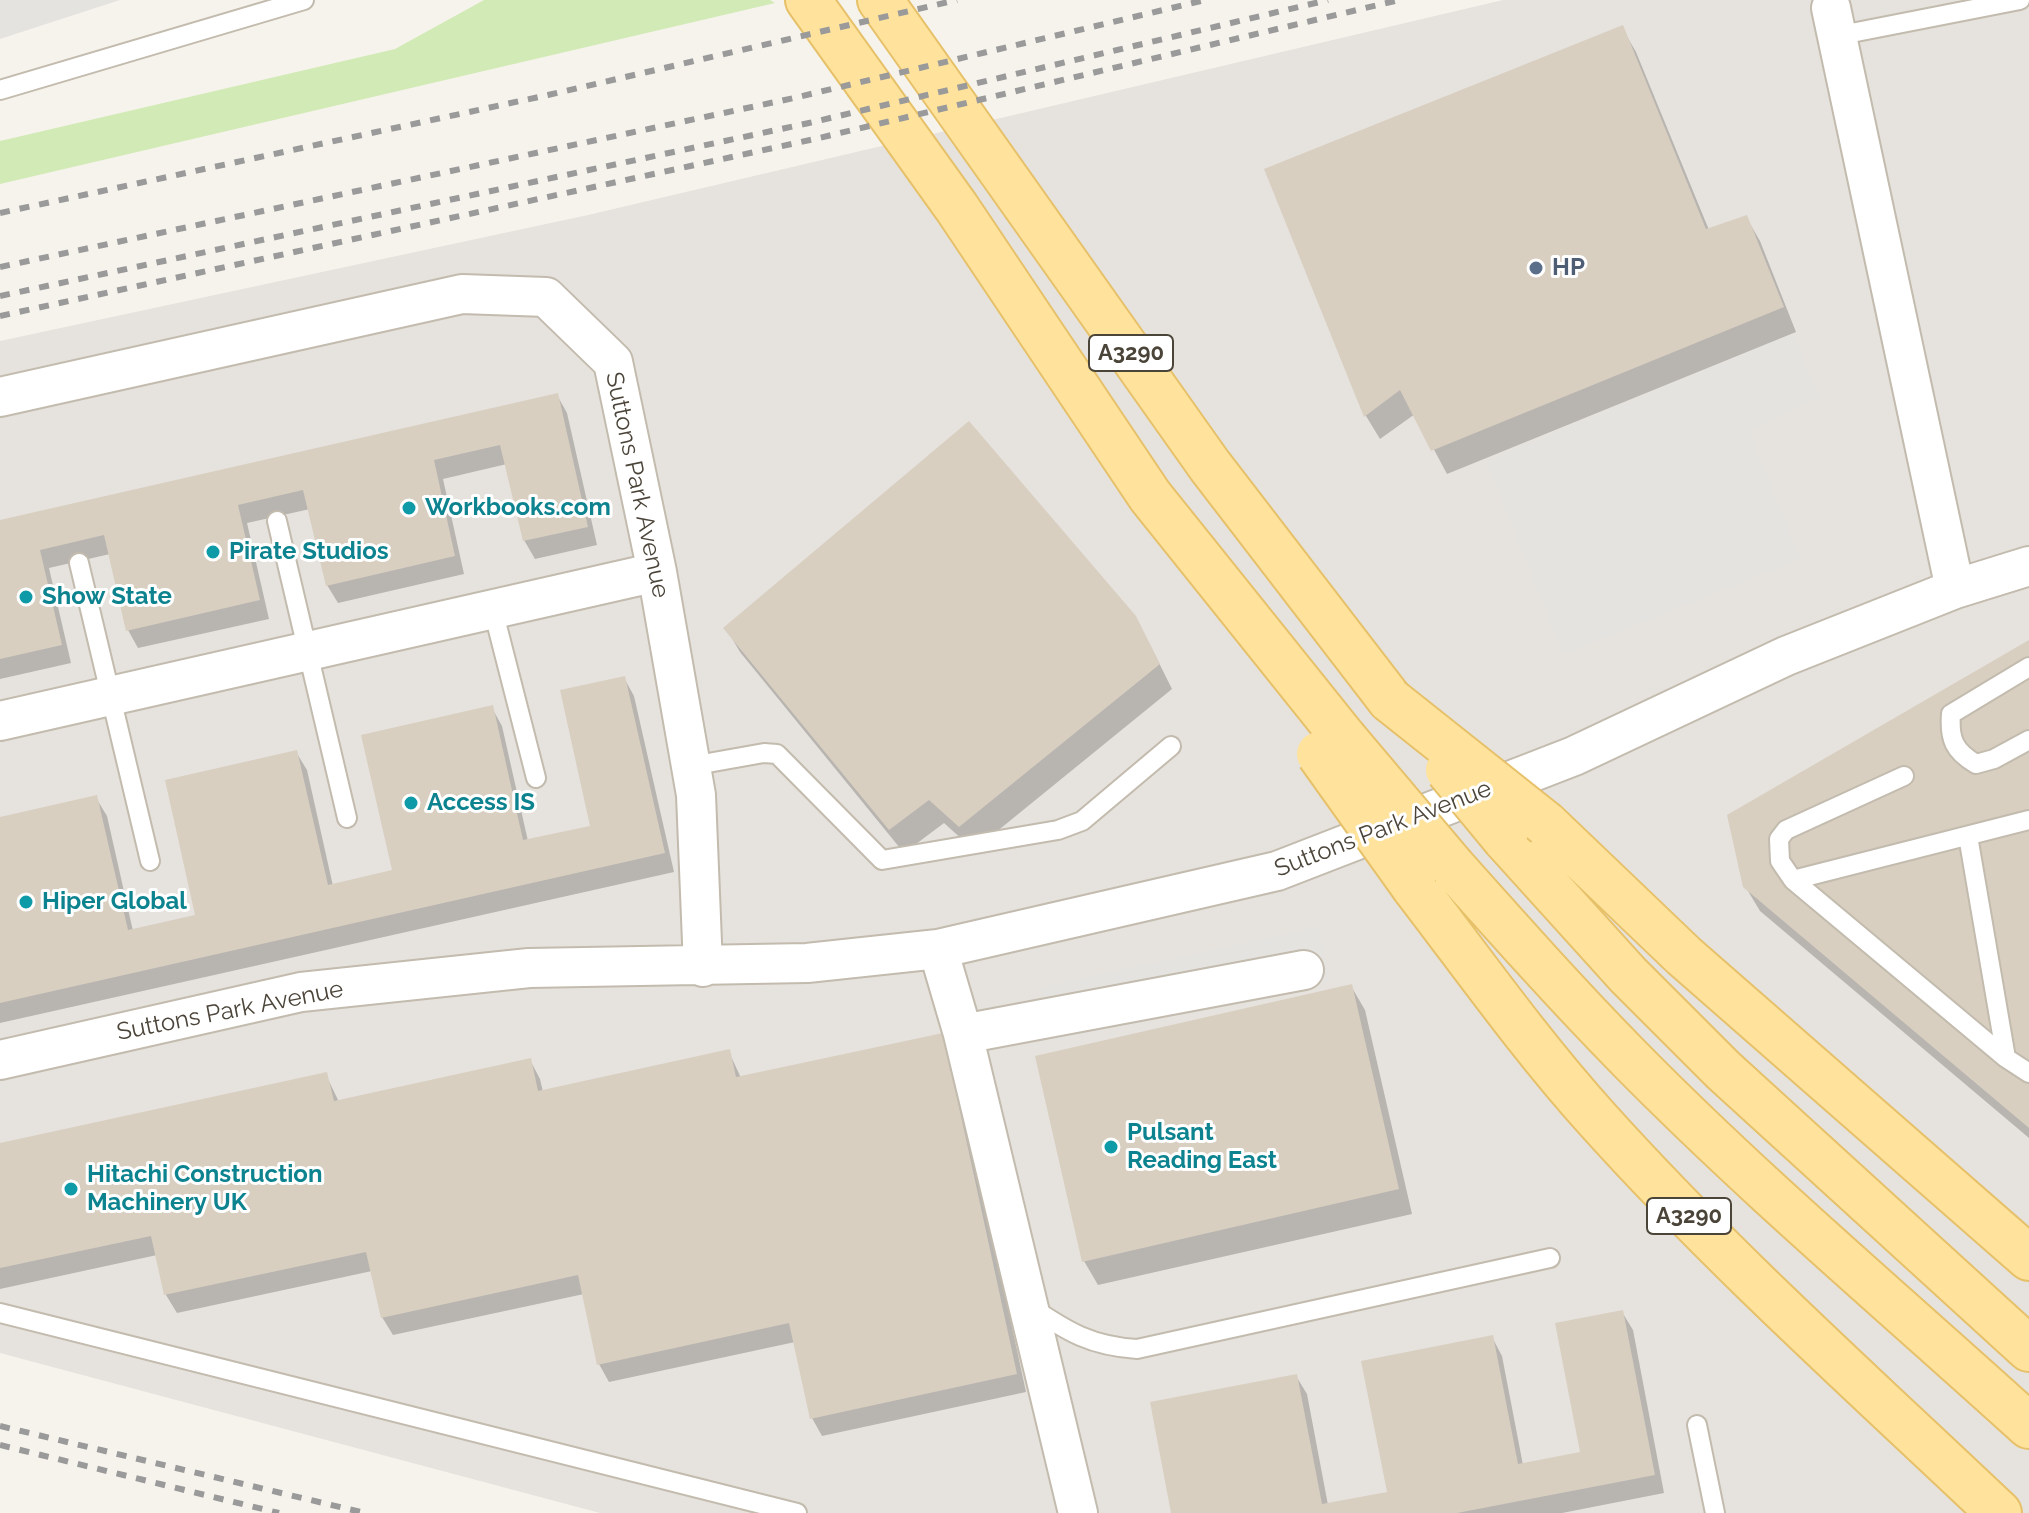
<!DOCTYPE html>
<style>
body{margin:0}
canvas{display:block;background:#f6f3ec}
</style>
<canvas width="2029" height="1513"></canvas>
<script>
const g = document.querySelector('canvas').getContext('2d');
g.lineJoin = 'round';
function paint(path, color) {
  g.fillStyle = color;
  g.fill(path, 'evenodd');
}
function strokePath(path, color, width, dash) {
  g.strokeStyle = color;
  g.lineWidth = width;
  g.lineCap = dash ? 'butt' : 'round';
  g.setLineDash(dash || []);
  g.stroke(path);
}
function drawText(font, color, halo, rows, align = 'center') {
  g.font = font + ' Raleway,sans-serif';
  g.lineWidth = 6;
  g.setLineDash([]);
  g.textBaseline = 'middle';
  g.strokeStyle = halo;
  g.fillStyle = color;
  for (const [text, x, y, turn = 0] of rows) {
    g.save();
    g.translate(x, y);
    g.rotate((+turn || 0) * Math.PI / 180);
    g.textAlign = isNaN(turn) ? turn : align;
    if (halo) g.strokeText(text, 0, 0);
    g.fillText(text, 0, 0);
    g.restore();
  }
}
paint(new Path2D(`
 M1503 0H2029V1513H600L0 1353V341L588 215Z`), '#e6e2dd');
paint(new Path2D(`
 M484 0H770L775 3 0 184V141L395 49Z`), '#d2eab5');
paint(new Path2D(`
 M0 0H120L0 39Z
 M1793 333 1820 398 1749 430 1801 559 1563 655 1486 461Z
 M1318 927 1330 982 1051 1042 1040 987Z`), '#e5e3e0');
paint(new Path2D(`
 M1622 28 1636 52 1709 230 1746 217 1760 241 1796 332 1447 474 1415 414 1380 439 1366 416 1266 170Z
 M557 395 567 413 597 545 535 559 524 540 507 464 443 479 464 574 338 603 327 585 310 509 247 523 269 619 138 648 128 630 110 554 49 568 71 663 0 679V523Z
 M726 628 1149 643 1172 689 974 850 944 823 904 853 740 652Z
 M2029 642V1138L1760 911 1745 886Z
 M624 678 634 696 674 872 0 1023V819L96 798 107 816 133 931 198 916 296 752 307 770 333 886 394 872 492 708 502 726 528 841 593 827Z
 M1351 986 1365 1010 1412 1214 1098 1285 1084 1261Z
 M942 1035 953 1053 1026 1392 822 1436 812 1418 795 1342 609 1382 599 1364 584 1294 393 1335 382 1317 372 1271 177 1313 166 1295 157 1255 0 1289V1145L326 1075 339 1102 530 1060 540 1079 543 1092 729 1052 741 1078Z
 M1622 1312 1633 1330 1664 1493 1562 1513H1173L1296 1376 1307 1394 1328 1505 1389 1493 1492 1337 1502 1356 1523 1465 1582 1453Z`), '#0003');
paint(new Path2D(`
 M1623 25 1706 229 1747 215 1784 307 1431 451 1400 390 1364 417 1264 169Z
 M558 393 588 527 523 541 500 445 434 460 455 556 326 586 303 490 238 505 260 600 126 631 104 535 40 550 62 645 0 659V520Z
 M969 421 1136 616 1160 664 959 827 929 800 889 830 723 628Z
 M2029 640V1128L1743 887 1727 815Z
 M625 676 665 853 0 1003V817L97 795 128 930 195 915 165 780 297 750 328 885 392 870 361 735 493 705 523 840 590 826 560 690Z
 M1352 984 1399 1189 1082 1262 1035 1056Z
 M943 1033 1017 1374 810 1419 789 1323 597 1365 578 1275 381 1318 366 1252 164 1295 151 1236 0 1268V1143L327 1072 334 1101 531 1058 538 1091 730 1049 736 1077Z
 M1623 1310 1655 1475 1457 1513H1171L1150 1402 1297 1374 1322 1504 1387 1492 1361 1361 1493 1335 1518 1464 1580 1452 1555 1323Z`), '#d8cfc1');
const service = new Path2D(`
 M1836 36 2020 0
 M0 90 304 0
 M277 521 347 818
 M79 563 150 861
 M493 610 536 778
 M2029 667 1951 714C1949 739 1954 751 1976 764L1994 759 2029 740
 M691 766 764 753 777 754 882 860 1058 830 1082 821 1171 746
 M1904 776 1786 830 1779 839 1780 861 1793 880 2006 1058 2029 1073
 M1968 836 2006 1058
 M1793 880 2029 820
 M1031 1307C1068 1332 1091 1346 1137 1349L1550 1258
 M0 1313 797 1513
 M1697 1425 1715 1513`);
const minor = new Path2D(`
 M1831 8 1955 589
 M0 397 462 294 546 297 613 362 657 572 696 795 703 967
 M0 721 657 572
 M938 949 963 1034 1304 970
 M963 1034 1078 1513
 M0 1060 301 992 529 968 807 963 938 949 1277 871 1574 756 1786 656 1955 589 2029 566`);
const primary = new Path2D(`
 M808 0 957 208 1150 496 1344 738
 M880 0 1210 466 1390 700
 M1546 824 1684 956 2029 1258
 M1505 839 1628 975 1723 1070 2029 1349
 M1453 867C1511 932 1569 997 1630 1059 1757 1188 1896 1305 2029 1426
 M1414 887C1474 965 1531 1046 1597 1119 1723 1259 1863 1384 1999 1513`);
strokePath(service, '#c2bbae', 22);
strokePath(minor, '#c2bbae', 42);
strokePath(primary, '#e6c16a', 48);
strokePath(service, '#fff', 18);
strokePath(minor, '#fff', 38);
strokePath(primary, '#ffe39c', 44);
strokePath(new Path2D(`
 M0 213 548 95 957 0
 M0 267 794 98 1205 0
 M0 296 809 123 1328 0
 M0 316 819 138 1399 0
 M0 1426 365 1513
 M0 1445 279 1513`), '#9a9a9a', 6, [10, 10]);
const primaryBridge = new Path2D(`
 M1390 700 1546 824
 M1344 738 1453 867
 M1319 754 1414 887
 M1448 770 1505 839`);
strokePath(primaryBridge, '#e6c16a', 48, []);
strokePath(primaryBridge, '#ffe39c', 44);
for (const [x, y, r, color] of [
 [1536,268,8,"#5c6f8a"],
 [409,508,8,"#0f9aa8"],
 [213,552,8,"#0f9aa8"],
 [26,597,8,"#0f9aa8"],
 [411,803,8,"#0f9aa8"],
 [26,902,8,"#0f9aa8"],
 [1111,1147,8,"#0f9aa8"],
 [71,1189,8,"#0f9aa8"]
]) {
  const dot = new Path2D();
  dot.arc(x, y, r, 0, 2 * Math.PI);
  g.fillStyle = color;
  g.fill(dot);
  strokePath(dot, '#fff', 3);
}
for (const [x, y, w] of [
 [1131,353,84],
 [1689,1216,84]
]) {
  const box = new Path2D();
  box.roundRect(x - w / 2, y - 18, w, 36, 6);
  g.fillStyle = '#fff';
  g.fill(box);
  strokePath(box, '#4b4439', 2);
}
drawText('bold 22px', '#4b4439', null, [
 ["A3290",1131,353],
 ["A3290",1689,1216]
]);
drawText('bold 24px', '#4e5e75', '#fff', [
 ["HP",1552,268]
], 'left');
drawText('24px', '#4b4439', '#fff', [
 ["Suttons Park Avenue",637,485,78],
 ["Suttons Park Avenue",1383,829,-21],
 ["Suttons Park Avenue",230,1011,-11]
]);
drawText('bold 24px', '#0d838f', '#fff', [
 ["Workbooks.com",425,508],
 ["Pirate Studios",229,552],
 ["Show State",42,597],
 ["Access IS",427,803],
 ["Hiper Global",42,902],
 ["Pulsant",1127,1133],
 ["Reading East",1127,1161],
 ["Hitachi Construction",87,1175],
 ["Machinery UK",87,1203]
], 'left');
</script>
